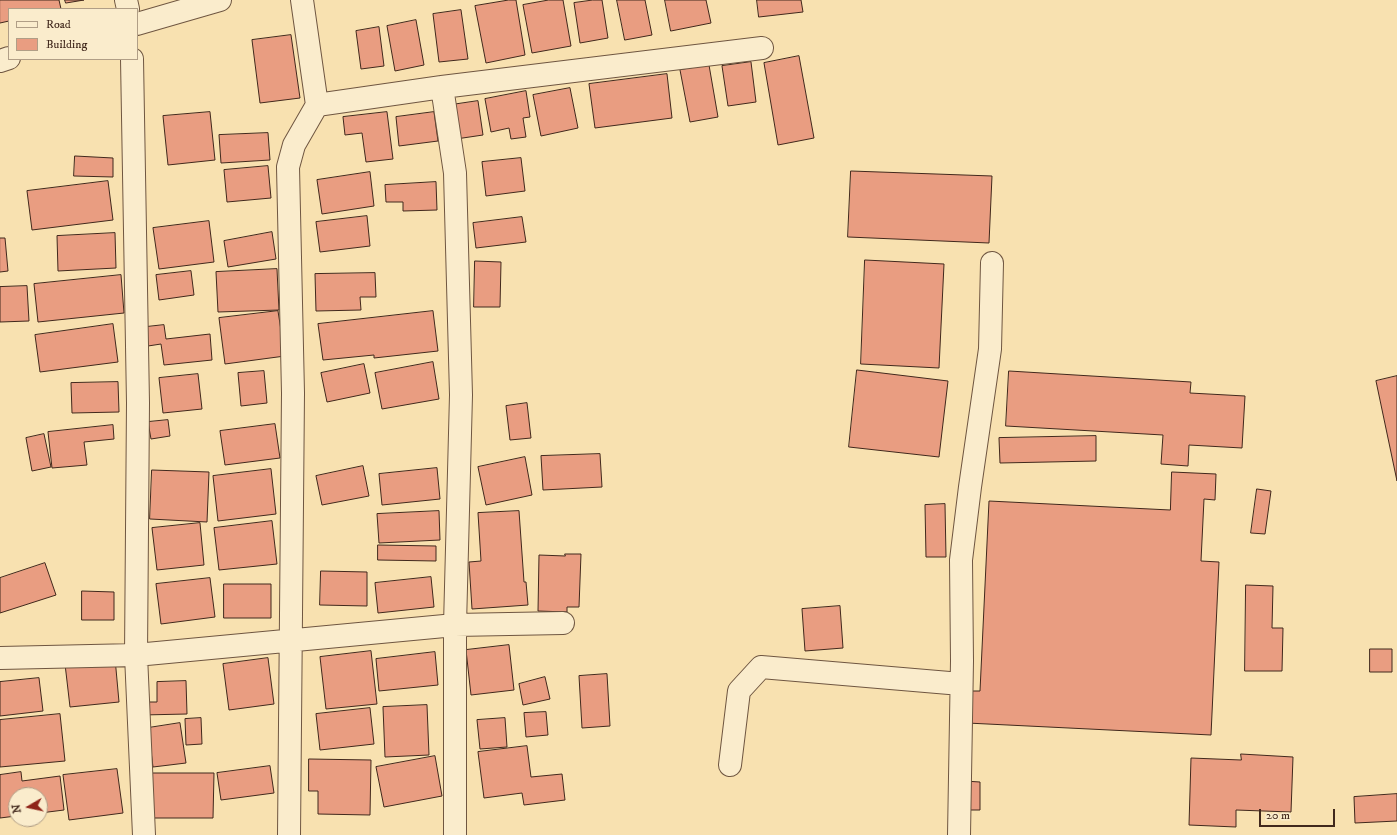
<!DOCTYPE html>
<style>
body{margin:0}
#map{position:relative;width:1397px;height:835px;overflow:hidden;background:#f8e1b0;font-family:"IM FELL DW Pica",serif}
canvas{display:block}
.legend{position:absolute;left:8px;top:8px;width:130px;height:52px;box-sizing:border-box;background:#faeccc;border:1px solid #b09e86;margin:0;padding:5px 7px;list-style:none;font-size:12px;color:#41281c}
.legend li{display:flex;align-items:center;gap:8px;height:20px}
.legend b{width:20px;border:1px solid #b09e86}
.north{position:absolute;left:8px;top:787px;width:40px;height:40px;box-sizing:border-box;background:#faeccc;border:1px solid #b09e86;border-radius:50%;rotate:261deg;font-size:11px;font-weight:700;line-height:16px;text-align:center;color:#41281c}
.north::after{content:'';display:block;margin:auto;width:14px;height:18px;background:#8f2418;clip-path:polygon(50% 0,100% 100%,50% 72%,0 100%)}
.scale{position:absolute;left:1259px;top:809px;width:76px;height:18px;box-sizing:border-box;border:2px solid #41281c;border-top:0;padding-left:5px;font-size:12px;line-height:14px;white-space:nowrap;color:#41281c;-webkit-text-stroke:3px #faeccc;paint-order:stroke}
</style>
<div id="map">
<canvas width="1397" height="835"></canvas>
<ul class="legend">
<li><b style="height:5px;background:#faeccc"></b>Road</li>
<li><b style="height:11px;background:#e99d81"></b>Building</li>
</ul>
<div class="north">N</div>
<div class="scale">20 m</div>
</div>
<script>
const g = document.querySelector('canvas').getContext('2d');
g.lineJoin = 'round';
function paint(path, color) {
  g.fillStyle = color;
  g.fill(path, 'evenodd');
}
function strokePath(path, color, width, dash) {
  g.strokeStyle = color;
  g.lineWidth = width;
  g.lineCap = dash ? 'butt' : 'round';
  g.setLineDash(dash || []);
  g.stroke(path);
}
const building = new Path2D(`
 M0 0H59L61 9H9V21L0 23Z
 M65 0H84L66 3Z
 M509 0H516L525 55 486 63 475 6Z
 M549 0H563L571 46 532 53 523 5Z
 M593 0H602L608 38 580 43 574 3Z
 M617 0H645L652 35 625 40Z
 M665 0H706L711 23 671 31Z
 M757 0H801L803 12 759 17Z
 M461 10 468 59 439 62 433 14Z
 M416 20 424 65 395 71 387 26Z
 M379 27 384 66 361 69 356 31Z
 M291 35 300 98 260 103 252 40Z
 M799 56 814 138 778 145 764 63Z
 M751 62 756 102 728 106 722 66Z
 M709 65 718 117 690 122 680 70Z
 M667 74 672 118 595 128 589 84Z
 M570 88 578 128 541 136 533 95Z
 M526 91 530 117 523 118 526 137 511 139 509 128 491 132 485 99Z
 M478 101 483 135 456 139 451 105Z
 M210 112 215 160 168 165 163 116Z
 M387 112 393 159 366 162 362 133 345 135 343 117Z
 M434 112 438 141 399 146 396 117Z
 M268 133 270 160 221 163 219 135Z
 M75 156 113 158V177L74 176Z
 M521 158 525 191 486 196 482 162Z
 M268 166 271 198 227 202 224 170Z
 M851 171 992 176 989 243 848 237Z
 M370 172 374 206 322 214 317 180Z
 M108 181 113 220 32 230 27 191Z
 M436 182 437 210 403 211V202H386L385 185Z
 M367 216 370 246 320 252 316 222Z
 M522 217 526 242 476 248 473 223Z
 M209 221 214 262 159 269 153 228Z
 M272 232 276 259 228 267 224 241Z
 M115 233 116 268 58 271 57 236Z
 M0 238H5L8 271 0 272Z
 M865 260 944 264 939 368 861 364Z
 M475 261 501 262 500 307H474Z
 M277 269 279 310 218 312 216 272Z
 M191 271 194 295 159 300 156 275Z
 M375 273 376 297H360L361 310 316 311 315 274Z
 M121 275 124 313 38 322 34 284Z
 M27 286 29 321 0 322V287Z
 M278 311 285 356 225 364 219 318Z
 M433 311 438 351 374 358V355L323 360 318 324Z
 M113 324 118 362 40 372 35 335Z
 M164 325 166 339 210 334 212 360 164 365 161 344 148 346 146 327Z
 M433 362 439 399 382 409 375 373Z
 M364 364 370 393 327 402 321 373Z
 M857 370 948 381 939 457 849 447Z
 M264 371 267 403 241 406 238 373Z
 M1009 371 1191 382 1190 393 1245 396 1242 448 1189 445 1188 466 1161 464 1163 435 1006 426Z
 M198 374 202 409 163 413 159 378Z
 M1397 376V481L1376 381Z
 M118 382 119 412 72 413 71 383Z
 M527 403 531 438 510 440 506 406Z
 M168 420 170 436 151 439 148 422Z
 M275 424 280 458 225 465 220 431Z
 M113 425 114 439 84 442 87 465 52 468 48 432Z
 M44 434 51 467 32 471 26 438Z
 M1096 436V461L1000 463 999 438Z
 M600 454 602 487 543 490 541 456Z
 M525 457 532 495 486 505 478 467Z
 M363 466 369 496 322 505 316 476Z
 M437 468 440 499 382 505 379 474Z
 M271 469 276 514 218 521 213 476Z
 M152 470 209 472 207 522 150 519Z
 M1172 472 1216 474 1215 500 1204 499 1201 561 1219 562 1211 735 967 723 969 691H980L989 501 1170 510Z
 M1257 489 1271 491 1265 534 1251 533Z
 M945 504 946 557H926L925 505Z
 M439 511 440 540 379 543 377 514Z
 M519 511 524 582H526L528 605 472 609 469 562 481 561 478 513Z
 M272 521 277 564 219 570 214 528Z
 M200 523 204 565 157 570 152 528Z
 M378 545 436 546V561L378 560Z
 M565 554H581L579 607H567V612L538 611 539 555 565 556Z
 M45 563 56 595 0 613V578Z
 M321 571 367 572V606L320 605Z
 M431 577 434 607 378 613 375 583Z
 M210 578 215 617 161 624 156 584Z
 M224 584H271V618H224Z
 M1246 585 1273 586 1272 628H1283L1282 671H1245Z
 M82 591 114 592V620H82Z
 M840 606 843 648 805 651 802 609Z
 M509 645 514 690 471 695 466 650Z
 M1370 649H1392V672H1370Z
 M371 651 377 704 326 709 320 657Z
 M435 652 438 685 379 691 376 659Z
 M115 658 119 702 70 707 65 664Z
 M268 658 274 704 229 710 223 664Z
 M607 674 610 726 582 728 579 676Z
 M545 677 550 699 523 705 519 684Z
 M39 678 43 711 0 716V682Z
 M186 681 187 714 142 715 141 702H157V682Z
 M427 705 429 755 385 757 383 707Z
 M370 708 374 744 320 750 316 714Z
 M546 712 548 735 526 737 524 713Z
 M60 714 65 761 0 767V720Z
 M201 718 202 744 186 745 185 719Z
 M505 718 507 747 480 749 477 720Z
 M180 723 186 763 153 767 148 728Z
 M527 746 531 777 562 774 565 800 524 805 522 793 484 798 478 752Z
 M1241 754 1293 757 1291 812 1236 810V827L1189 825 1191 758 1241 760Z
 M435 756 442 796 384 807 376 767Z
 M309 759 371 760 370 815 318 814V791H309Z
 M270 766 274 793 221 800 217 773Z
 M117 769 123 813 69 820 63 775Z
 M21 772 22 781 60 776 64 810 40 813V795H16V816L0 818V775Z
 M149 773H214L213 818H148Z
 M964 781 980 782V810H963Z
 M1397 794V821L1355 823 1354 797Z`);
paint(building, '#e99d81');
strokePath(building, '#41281c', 1);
const minor = new Path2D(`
 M126 0 128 9
 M132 59 138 403 136 655 144 835
 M442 87 455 173 461 395 455 625V835
 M317 105 442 87 762 48
 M0 658 136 655 455 625 563 623
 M730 765 739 691 761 667 961 684
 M289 835 293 393 288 167 294 145 317 105 302 0
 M959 835 962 661 961 560 970 487 990 349 992 263`);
const tertiary = new Path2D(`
 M137 24 220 0
 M0 61 9 58`);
strokePath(minor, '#6f5641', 24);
strokePath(tertiary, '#6f5641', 24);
strokePath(minor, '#faeccc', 22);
strokePath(tertiary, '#faeccc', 22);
</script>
